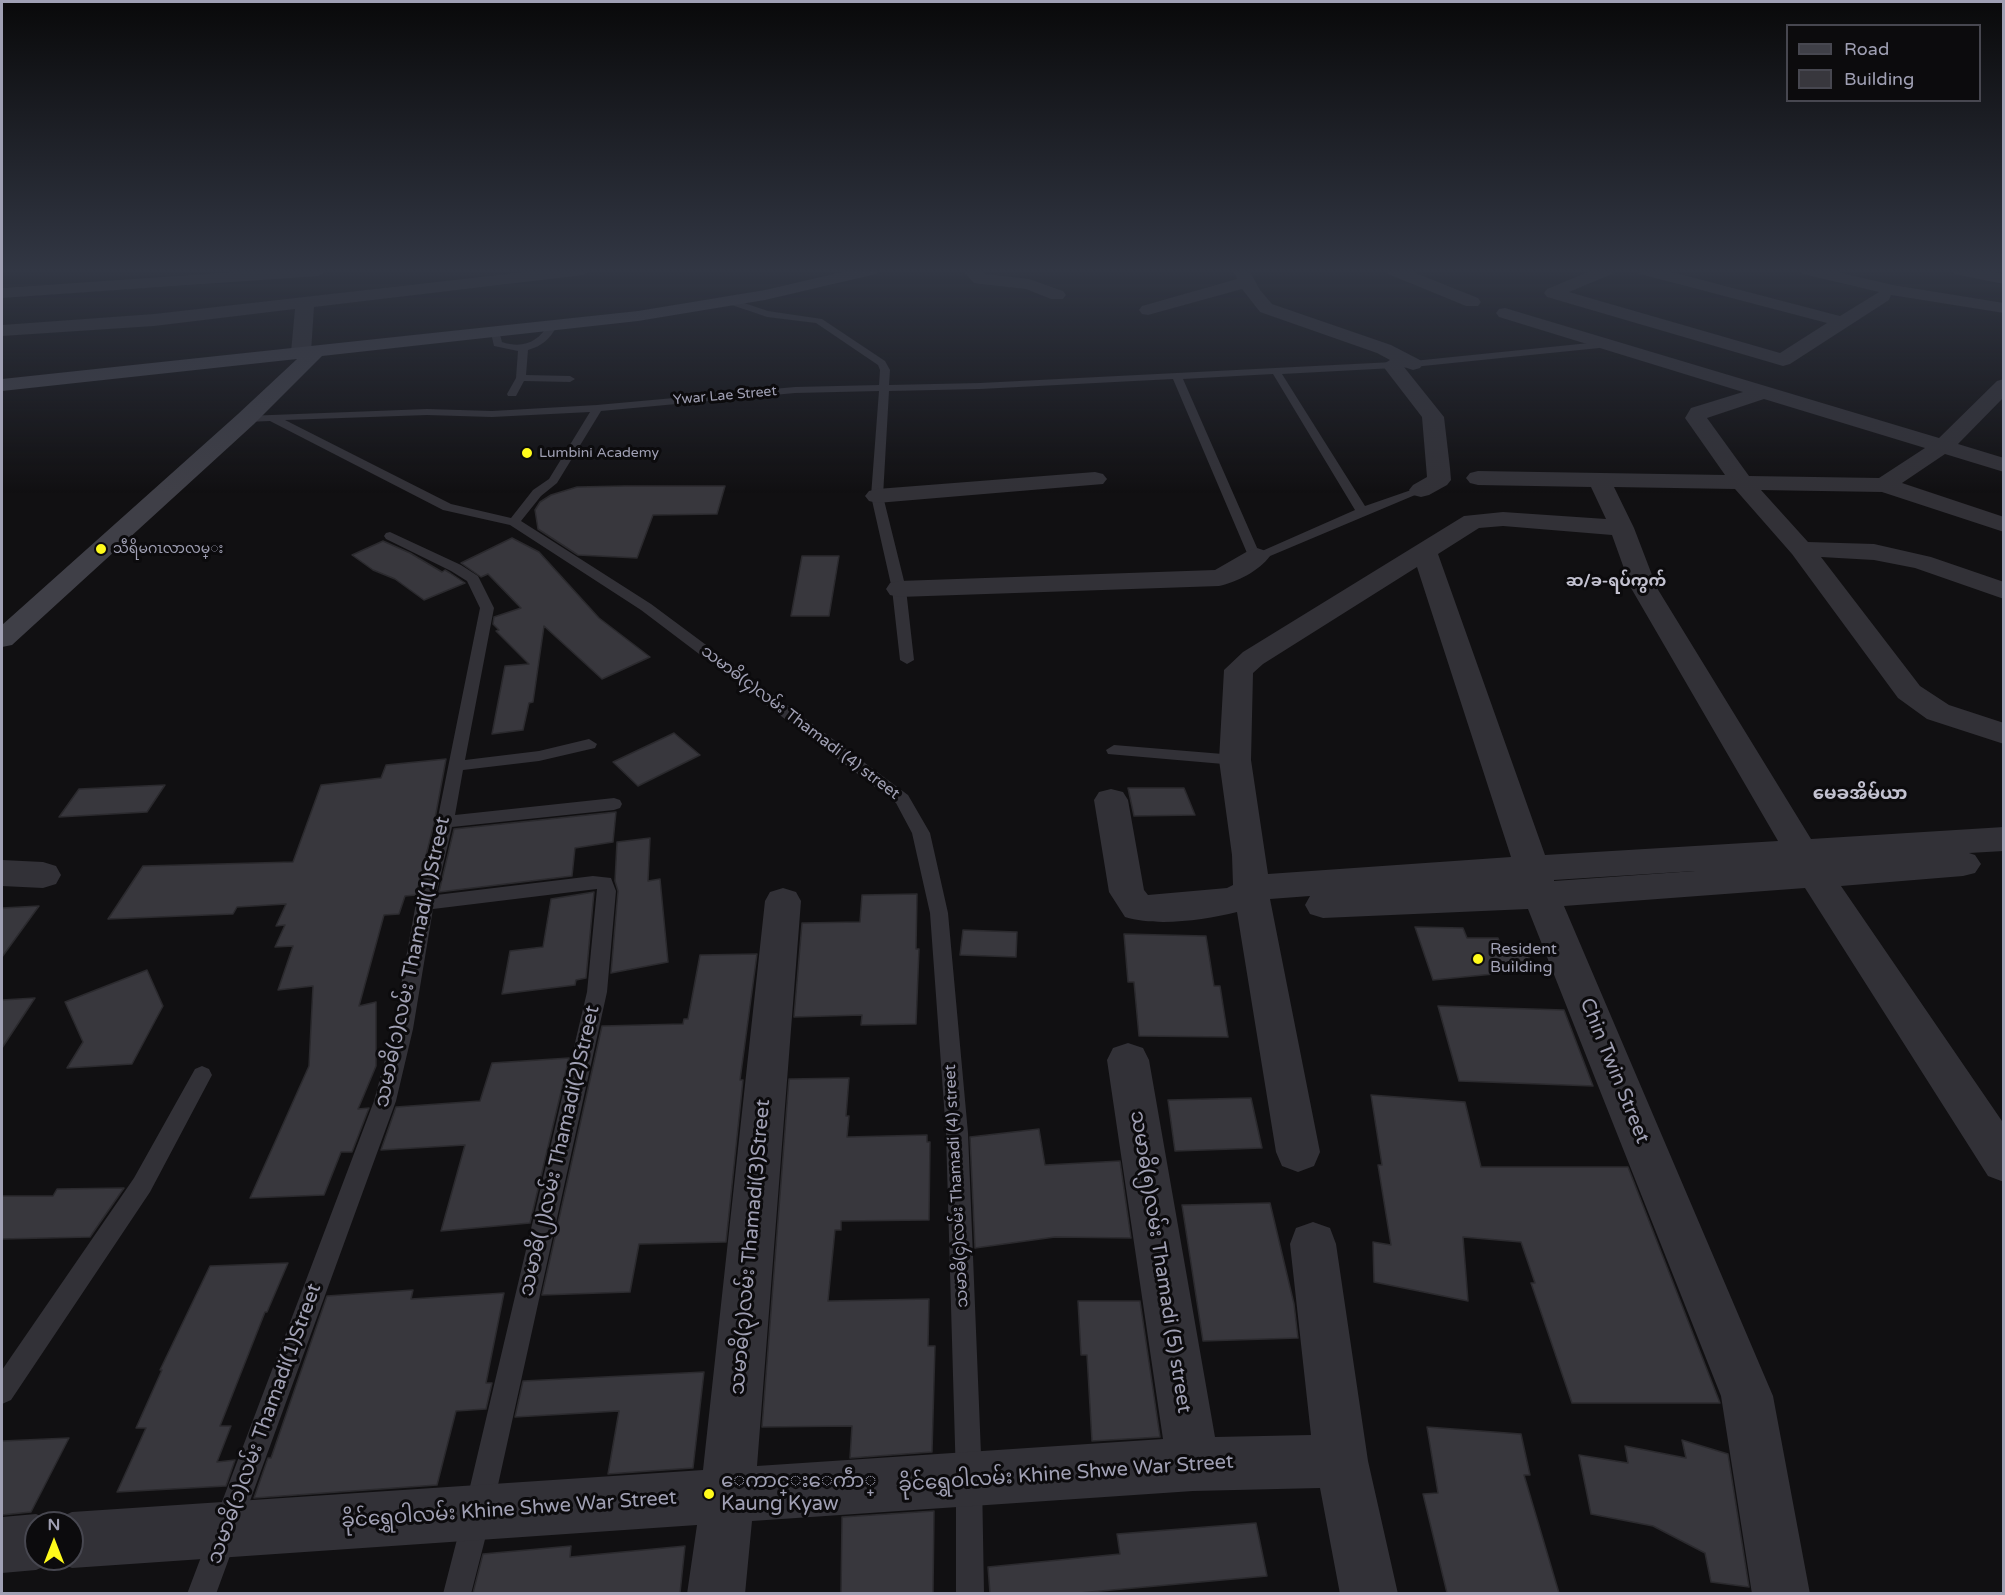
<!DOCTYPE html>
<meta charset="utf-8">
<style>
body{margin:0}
#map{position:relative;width:2005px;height:1595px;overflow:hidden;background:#111012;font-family:"Varela Round",sans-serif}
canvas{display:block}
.frame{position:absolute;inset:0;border:3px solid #a0a0b4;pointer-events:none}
.legend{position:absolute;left:1786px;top:24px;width:195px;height:78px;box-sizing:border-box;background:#0c0b0d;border:2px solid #474750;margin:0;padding:8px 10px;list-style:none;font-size:18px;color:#a0a0b4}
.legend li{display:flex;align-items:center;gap:12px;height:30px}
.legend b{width:30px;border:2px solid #474750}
.north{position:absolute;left:24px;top:1511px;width:60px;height:60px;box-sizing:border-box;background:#0c0b0d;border:2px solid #474750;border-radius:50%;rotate:0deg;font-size:16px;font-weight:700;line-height:24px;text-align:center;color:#a0a0b4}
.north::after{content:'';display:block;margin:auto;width:21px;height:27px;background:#fffb1b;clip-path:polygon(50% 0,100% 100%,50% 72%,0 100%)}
</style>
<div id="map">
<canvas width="2005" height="1595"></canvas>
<div class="frame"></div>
<ul class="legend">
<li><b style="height:8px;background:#3f3f47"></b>Road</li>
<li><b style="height:16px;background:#38373d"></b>Building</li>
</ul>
<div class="north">N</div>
</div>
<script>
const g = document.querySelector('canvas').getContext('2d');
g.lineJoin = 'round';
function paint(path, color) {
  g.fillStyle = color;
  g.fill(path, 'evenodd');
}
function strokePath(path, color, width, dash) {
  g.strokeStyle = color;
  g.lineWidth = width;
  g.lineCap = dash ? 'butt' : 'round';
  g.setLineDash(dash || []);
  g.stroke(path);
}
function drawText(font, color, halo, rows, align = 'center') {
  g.font = font + ' "Varela Round","Noto Sans Myanmar",sans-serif';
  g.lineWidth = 6;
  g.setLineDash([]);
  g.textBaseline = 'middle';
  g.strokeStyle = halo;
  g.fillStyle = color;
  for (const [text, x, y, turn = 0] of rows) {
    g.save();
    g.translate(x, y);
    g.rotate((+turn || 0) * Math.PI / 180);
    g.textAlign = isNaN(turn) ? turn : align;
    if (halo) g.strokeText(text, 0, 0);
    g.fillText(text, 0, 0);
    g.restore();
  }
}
const building = new Path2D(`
 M625 486H725L717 514 653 515 637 558 578 555 538 529 535 510 540 502 551 495 577 487Z
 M512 538 539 552 599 618 650 657 602 679 544 626 533 702 529 703 523 730 492 734 505 666 529 664 496 631 499 630 493 624 494 617 521 608 488 574 481 577 461 563Z
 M383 541 410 553 442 572 445 570 450 573 465 583 424 600 395 579 373 570 352 555Z
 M802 556H839L829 616H791Z
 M674 733 700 755 638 786 613 762Z
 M446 759 434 824 416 895 405 896 399 914 384 915 359 1006 376 1002V1066L358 1109 369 1108 352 1152H341L324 1195 250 1198 309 1066 313 986 278 990 293 946 275 947 285 925 276 926 286 904 237 907 233 914 108 919 143 866 293 862 321 785 381 778 386 765Z
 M165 785 147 812 59 817 79 789Z
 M1128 788H1184L1195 815 1134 816Z
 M616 812 613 842 575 848 572 876 439 892 454 829Z
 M650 838 648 881 660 879 668 962 611 973 618 891 615 881 617 842Z
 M594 892 586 978 576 980 575 985 502 994 510 951 543 947 551 899Z
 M917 894 916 949H919L916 1024 861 1025 862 1015 794 1017 802 923 860 922 862 895Z
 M39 906 2 957V908Z
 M1415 927 1463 928 1467 938H1498L1502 948H1525L1534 970 1433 980Z
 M963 930 1017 932 1016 957 960 955Z
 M1124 934 1206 936 1214 986H1220L1228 1037 1139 1036 1134 982H1128Z
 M757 954 740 1080H743L726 1242 639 1244 630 1292 542 1295 602 1026 683 1024 684 1019H688L700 955Z
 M147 970 163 1006 132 1064 67 1068 83 1042 65 1002Z
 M35 998 2 1048V1000Z
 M1438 1006 1564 1010 1593 1086 1459 1081Z
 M569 1058 530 1223 441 1231 465 1145 381 1150 396 1107 480 1101 492 1063Z
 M849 1078 846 1116H849L847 1137 927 1135V1142H930L929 1220 841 1221V1230H835L828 1301 929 1299 928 1346H935L932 1452 850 1458 852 1426 762 1427 789 1079Z
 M1371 1095 1465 1102 1481 1167H1628L1720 1403H1572L1531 1283H1535L1521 1242 1463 1237 1468 1301 1374 1282 1373 1242 1391 1245 1378 1165H1382Z
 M1251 1098 1262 1148 1175 1151 1168 1100Z
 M1039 1129 1045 1165 1120 1161 1131 1238 1055 1237 975 1248 970 1137Z
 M124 1188 90 1237 2 1239V1196H53L57 1189Z
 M1270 1203 1294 1304 1298 1338 1203 1341 1182 1205Z
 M288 1263 267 1312H265L220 1426H231L217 1462 235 1460 226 1486 117 1492 146 1428H136L162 1370H160L210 1266Z
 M413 1290 411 1299 504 1293 486 1383H492L486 1409 456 1411 437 1485 254 1498 268 1458H271L327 1296Z
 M1078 1301H1140L1160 1437 1092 1441 1087 1355H1081Z
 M704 1372 693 1468 608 1474 619 1411 515 1417 523 1381Z
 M1427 1427 1521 1434 1530 1475H1524L1559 1593H1447L1423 1494 1438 1493Z
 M69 1438 31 1512 2 1515V1441Z
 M1682 1440 1728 1454 1749 1587 1711 1582 1705 1553 1653 1526 1591 1514 1579 1455 1628 1463 1625 1446 1686 1458Z
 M934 1511 933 1593H841L842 1517Z
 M1256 1523 1267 1576 1079 1593H990L988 1567 1120 1554 1117 1534Z
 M571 1546 570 1557 685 1546 680 1593H473L483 1554Z`);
paint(building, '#38373d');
strokePath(building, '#2b2a2e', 1.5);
paint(new Path2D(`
 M729 298 768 311 822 319 885 361 890 370 889 385 980 383 1413 361 1609 341 1614 344 1609 347 1413 367 1282 374 1365 506 1417 488H1425L1427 490 1263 559 1248 556 1247 553 1173 379 980 389 889 391 883 496 906 589 914 660 907 664 900 660 892 589 871 496 879 391 795 393 601 411 557 483 541 496 521 521 651 604 908 795 930 833 948 913 968 1133 982 1479 984 1594H956V1479L946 1133 930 913 912 833 896 803 641 610 510 525 443 510 270 421 246 422 241 419 246 416 427 409 492 411 597 405 795 387 879 385 880 370 878 365 816 323 767 317 726 303 725 301ZM1273 374 1355 510 1262 551 1258 550 1183 379ZM590 412 549 479 533 490 511 518 451 504 285 420 427 415 492 417Z
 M549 324 557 326C550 339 542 346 528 350L526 375 570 376 575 379 570 382 524 381 516 396H508L507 394 516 378 518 351 494 346 491 333 499 331 502 342C523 349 538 342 549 324Z
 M390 532 461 565 478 576 494 608 465 760 539 751 589 739 597 744 595 748 539 761 463 770 455 815 614 798 620 800 622 804 620 808 614 810 452 827 436 895 593 876 611 878 616 891 607 992 492 1512 471 1594H443L464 1512 587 992 597 889 433 909 413 1029 396 1101 216 1594H187L374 1101 393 1029 416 903 437 822 480 608 467 581 451 571 386 539 384 536 386 533Z
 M1114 745 1235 755 1243 760 1235 765 1108 754 1106 750Z
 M202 1066 209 1069 212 1075 150 1192 11 1400 2 1404V1370L134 1178 195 1069Z`), '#323137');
paint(new Path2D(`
 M266 270 326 271 318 276 2 298V288Z
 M543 270H591L583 275 314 307 311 352 308 356H294L291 352 295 309 154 326 2 336V325L154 314Z
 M962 270H979L985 274 1029 279 1063 291 1066 295 1063 299H1051L1026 289 980 284 974 283Z
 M1233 270H1249L1260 290 1272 304 1391 345 1420 360 1423 364 1420 368 1413 370 1404 367 1444 417 1450 468 1451 480 1447 485 1429 495 1421 497 1413 495 1409 490 1413 485 1427 477 1422 417 1382 365 1390 360 1377 353 1260 312 1242 289 1148 315 1142 314 1139 310 1142 306 1237 279Z
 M1386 270H1408L1478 298 1481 302 1478 306H1466L1388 274Z
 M1593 270H1614L1612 274 1569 292 1780 353 1827 323 1640 274 1638 270H1664L1840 316 1879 292 1803 274 1801 270H1828L1893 285 2004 303V313L1891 295 1889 300 1790 364 1783 366 1547 297 1544 293 1547 289Z
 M1952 270H1983L2004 274V284L1954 274Z
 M1505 308 1939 438 1997 381 2004 379V397L1958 444 2004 458V472L1945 454 1902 483 2004 517V532L1882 492 1761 490 1808 542 1874 544 1931 557 2004 582V599L1915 568 1874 560 1821 557 1920 686 1949 705 2004 723V744L1927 719 1898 698 1792 554 1735 489 1614 487 1634 528 1657 588 1811 839 2004 827V851L1969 853 1975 855 1981 864 1975 873 1963 876 1841 886 2004 1124V1182L1988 1176 1805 888 1564 906 1773 1396 1810 1594H1752L1721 1396 1528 909 1323 918 1310 914 1305 905 1310 896 1270 899 1320 1152 1314 1166 1298 1172 1282 1166 1276 1152 1237 912C1204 920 1157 927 1125 917L1109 892 1094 800 1099 792 1111 789 1123 792 1128 800 1144 890 1148 895 1227 888 1233 885 1232 855 1219 760 1224 670 1243 652 1464 516 1503 512 1606 519 1591 487 1478 485 1470 483 1466 478 1470 473 1478 471 1725 475 1685 418 1691 408 1743 392 1499 317 1496 313 1499 309ZM1764 399 1925 448 1879 478 1749 476 1707 418ZM1503 526 1612 535 1631 588 1778 841 1545 855 1438 554 1479 528ZM1417 567 1511 857 1268 874 1251 760 1253 673 1263 664ZM1695 871 1554 881V880Z
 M1095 472 1103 474 1107 479 1103 484 877 503 869 501 865 496 869 491 877 489Z
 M1257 548 1266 551 1270 556C1259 571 1237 582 1219 586L899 597 890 595 886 589 890 583 899 581 1215 570 1248 551Z
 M2 860 43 862 56 866 61 875 56 884 43 888 2 886Z
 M783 888 796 892 801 901 757 1466 1163 1439 1107 1060 1113 1048 1128 1043 1143 1048 1149 1060 1215 1437 1311 1435 1290 1244 1296 1228 1313 1222 1330 1228 1336 1244 1368 1461 1398 1594H1340L1320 1488 1193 1491 752 1521 745 1594H687L697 1525 72 1568 56 1561 36 1570 2 1573V1517L36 1514 52 1521 72 1512 703 1470 765 901 770 892ZM36 1523H72V1559H36Z`), '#323137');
paint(new Path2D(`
 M851 270H878L876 274 765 300 638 321 322 356 254 424 12 645 2 647V625L238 414 297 359 2 391V379L638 311 765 290Z`), '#3f3f47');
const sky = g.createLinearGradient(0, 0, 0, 493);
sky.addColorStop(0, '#09090a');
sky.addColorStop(0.55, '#323744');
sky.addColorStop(1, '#32374400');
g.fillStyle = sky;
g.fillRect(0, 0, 2005, 493);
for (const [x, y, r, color] of [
 [527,453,6,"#fffb1b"],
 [101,549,6,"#fffb1b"],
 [1478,959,6,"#fffb1b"],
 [709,1494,6,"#fffb1b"]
]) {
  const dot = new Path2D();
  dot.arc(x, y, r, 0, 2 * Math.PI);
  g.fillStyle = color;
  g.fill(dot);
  strokePath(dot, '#0c0b0d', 2);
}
drawText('14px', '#a0a0b4', '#0c0b0d', [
 ["Ywar Lae Street",725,396,-5]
]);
drawText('14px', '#a0a0b4', '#0c0b0d', [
 ["Lumbini Academy",539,453],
 ["သီရိမဂၤလာလမ္‌း",113,549]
], 'left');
drawText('bold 16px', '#c2c1cf', '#0c0b0d', [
 ["ဆ/ခ-ရပ်ကွက်",1616,582]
]);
drawText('16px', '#a0a0b4', '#0c0b0d', [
 ["သမာဓိ(၄)လမ်း Thamadi (4) street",800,723,37],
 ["သမာဓိ(၄)လမ်း Thamadi (4) street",957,1186,-93]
]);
drawText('16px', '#a0a0b4', '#0c0b0d', [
 ["Resident",1490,950],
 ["Building",1490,968]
], 'left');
drawText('bold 18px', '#c2c1cf', '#0c0b0d', [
 ["မေခအိမ်ယာ",1860,794]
]);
drawText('20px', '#a0a0b4', '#0c0b0d', [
 ["သမာဓိ(၁)လမ်း Thamadi(1)Street",413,962,-78],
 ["Chin Twin Street",1614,1071,68],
 ["သမာဓိ(၂)လမ်း Thamadi(2)Street",560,1151,-77],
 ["သမာဓိ(၃)လမ်း Thamadi(3)Street",751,1247,-85],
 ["သမာဓိ(၅)လမ်း Thamadi (5) street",1160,1262,81],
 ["သမာဓိ(၁)လမ်း Thamadi(1)Street",265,1424,-70],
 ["ခိုင်ရွှေဝါလမ်း Khine Shwe War Street",1066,1474,-4],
 ["ခိုင်ရွှေဝါလမ်း Khine Shwe War Street",509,1510,-4]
]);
drawText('20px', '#a0a0b4', '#0c0b0d', [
 ["ေကာင္းေကဵာ္",721,1482],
 ["Kaung Kyaw",721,1505]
], 'left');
</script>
